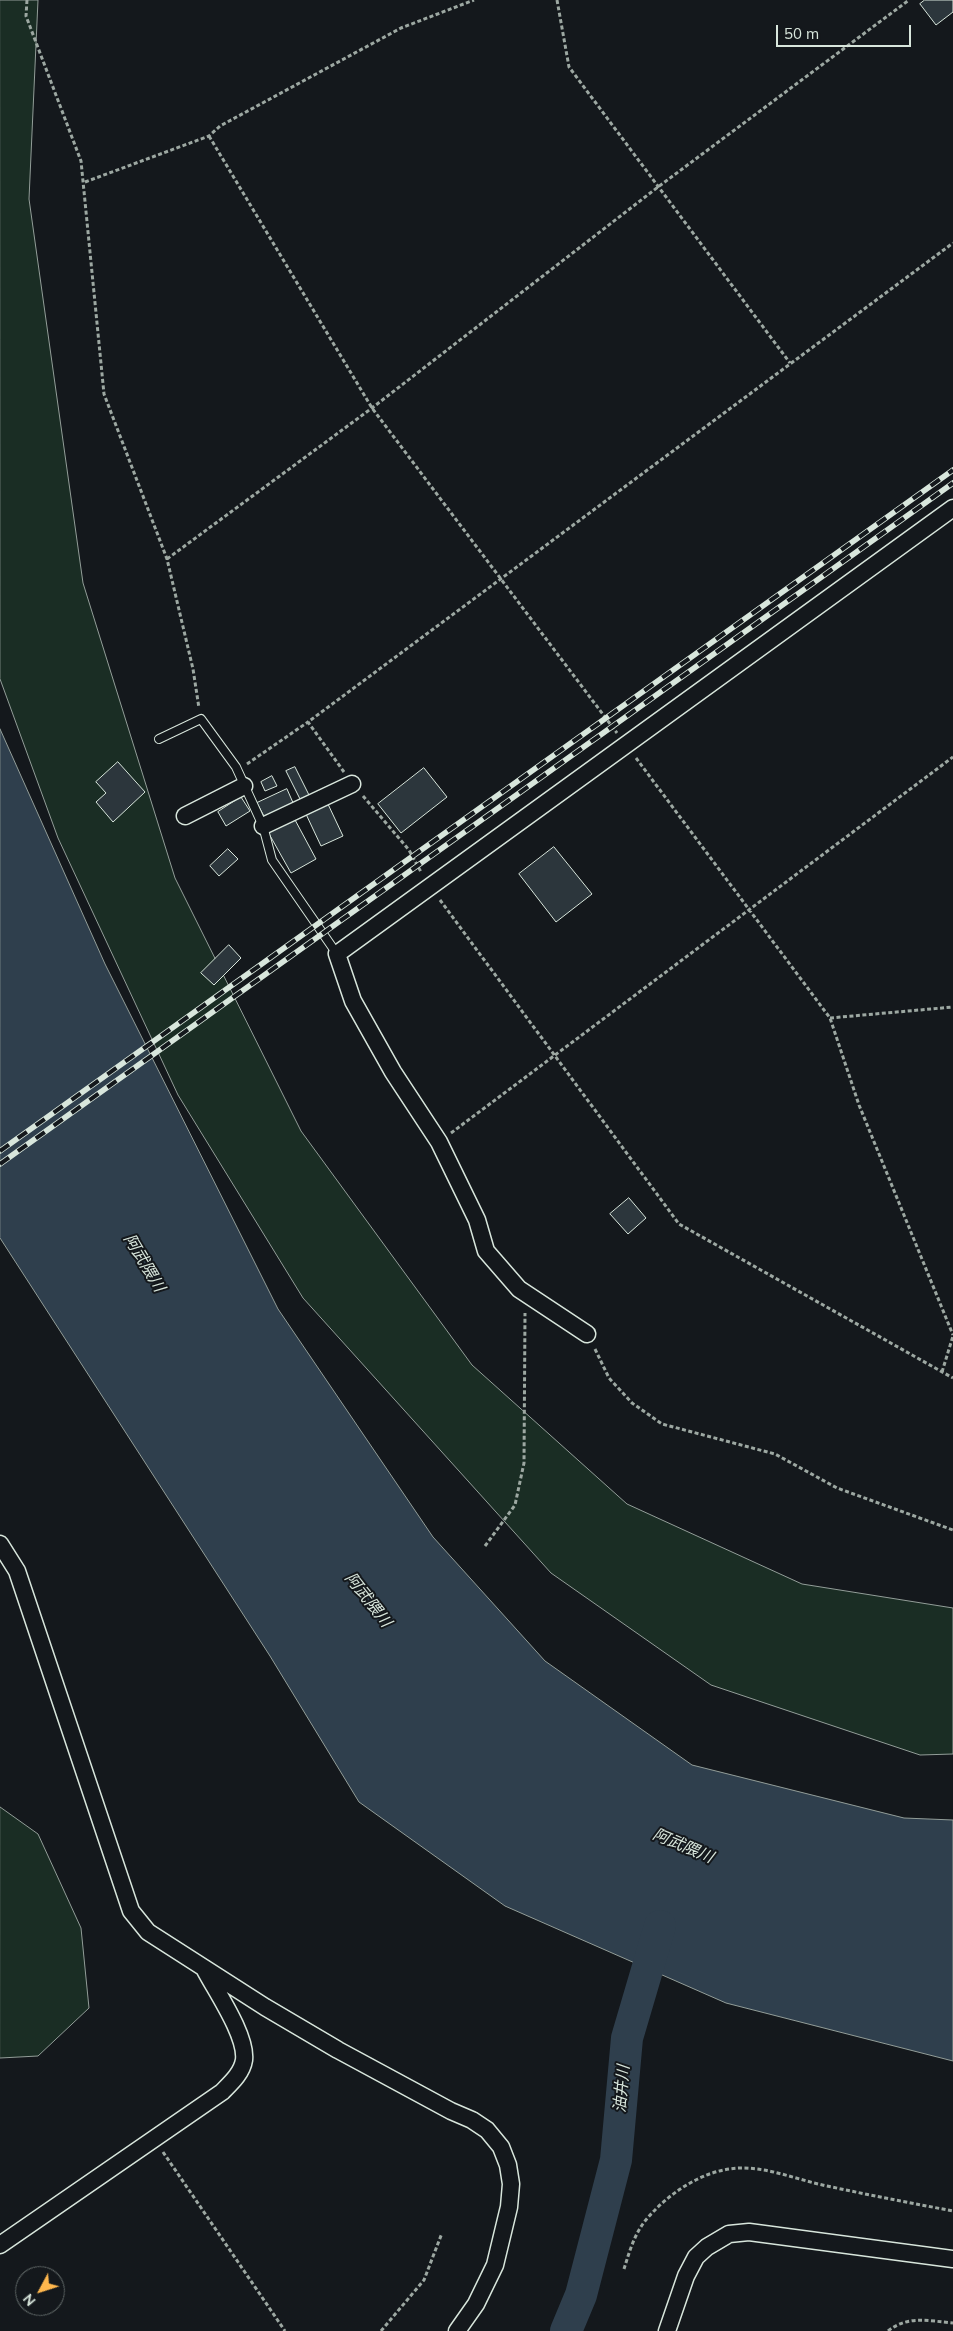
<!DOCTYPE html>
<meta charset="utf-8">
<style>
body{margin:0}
#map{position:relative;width:953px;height:2331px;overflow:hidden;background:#14181c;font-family:Mulish,sans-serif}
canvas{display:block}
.north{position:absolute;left:15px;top:2266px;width:50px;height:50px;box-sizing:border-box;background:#14181c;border:1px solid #626a69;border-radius:50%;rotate:230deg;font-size:14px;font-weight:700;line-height:20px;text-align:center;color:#d8e6dc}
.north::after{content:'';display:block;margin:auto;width:18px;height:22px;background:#ffb74d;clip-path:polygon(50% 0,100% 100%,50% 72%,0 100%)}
.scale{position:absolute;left:776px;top:25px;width:135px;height:22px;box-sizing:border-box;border:2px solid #d8e6dc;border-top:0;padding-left:6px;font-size:15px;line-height:18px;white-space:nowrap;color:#d8e6dc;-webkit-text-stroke:4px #14181c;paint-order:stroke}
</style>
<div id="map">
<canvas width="953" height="2331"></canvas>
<div class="north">N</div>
<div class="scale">50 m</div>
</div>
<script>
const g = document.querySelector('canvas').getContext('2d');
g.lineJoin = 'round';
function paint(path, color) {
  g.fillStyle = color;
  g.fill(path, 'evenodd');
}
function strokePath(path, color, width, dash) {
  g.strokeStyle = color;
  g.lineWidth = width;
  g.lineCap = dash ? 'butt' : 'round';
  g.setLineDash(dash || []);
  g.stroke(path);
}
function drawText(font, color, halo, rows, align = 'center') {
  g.font = font + ' Mulish,"Noto Sans JP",sans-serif';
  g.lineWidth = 4;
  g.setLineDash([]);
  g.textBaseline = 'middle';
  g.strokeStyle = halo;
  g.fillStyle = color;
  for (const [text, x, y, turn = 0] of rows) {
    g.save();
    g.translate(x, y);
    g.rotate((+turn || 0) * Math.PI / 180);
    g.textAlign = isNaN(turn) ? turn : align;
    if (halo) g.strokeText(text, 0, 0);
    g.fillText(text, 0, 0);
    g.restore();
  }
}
const green = new Path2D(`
 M0 0H38L29 199 83 583 175 878 301 1131 472 1365 627 1504 802 1584 953 1608V1754L920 1755 711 1685 551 1573 303 1298 178 1095 58 838 0 679Z
 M0 1807 38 1834 81 1928 89 2008 38 2056 0 2058Z`);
paint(green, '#1a2d24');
strokePath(green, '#939e99', 1);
const water = new Path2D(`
 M0 729 105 964 278 1309 433 1537 545 1661 692 1765 904 1818 953 1820V2061L726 2003 505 1906 359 1802 270 1656 0 1238Z`);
paint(water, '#2f3f4d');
strokePath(water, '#939e99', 1);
strokePath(new Path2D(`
 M566 2331 581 2295 616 2160 627 2038 660 1926`), '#2f3f4d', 32);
const building = new Path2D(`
 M925 0H953V12L936 25 920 4Z
 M118 762 145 792 113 822 96 802 106 793 96 782Z
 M295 767 309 795 300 799 286 771Z
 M424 768 447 797 401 833 378 804Z
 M272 776 277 786 265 791 261 782Z
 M287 789 294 805 265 818 257 803Z
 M241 797 250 811 226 826 218 812Z
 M327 802 343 836 321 846 305 812Z
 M294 818 316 859 291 873 268 832Z
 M554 847 592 894 556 922 519 874Z
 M228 849 238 859 219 876 210 866Z
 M229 945 241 958 214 985 201 973Z
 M629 1198 646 1218 628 1234 610 1214Z`);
paint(building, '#2c363c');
strokePath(building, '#d8e6dc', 1);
const service = new Path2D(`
 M159 739 201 719 236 767 263 826 272 860 337 954`);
const minor = new Path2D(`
 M185 816 244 786
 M263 826 352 784
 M587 1334 519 1289 486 1251 477 1220 439 1142 393 1072 353 1001 337 954 953 508
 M0 1544 17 1571 131 1911 148 1932 265 2007 338 2050 451 2111 472 2120 487 2130 501 2147 508 2165 511 2184 509 2207 495 2265 476 2304 457 2331
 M0 2245 222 2092C231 2083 242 2073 244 2060 247 2036 216 1991 205 1970
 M667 2331 686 2276 696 2257 707 2247 729 2234 749 2232 953 2259`);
strokePath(service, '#d8e6dc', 10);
strokePath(minor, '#d8e6dc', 19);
strokePath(new Path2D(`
 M27 0 26 16 81 161 104 394 167 559 193 669 199 708
 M557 0 569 67 790 363
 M209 136 372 408 617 733
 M85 182 209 136 220 126 401 28 474 0
 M167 559 372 408 658 187 909 0
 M636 758 830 1018 859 1105 953 1335
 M247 764 308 722
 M344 772 308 722 953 243
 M363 796 409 850 421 872
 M440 900 679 1224 953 1378
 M830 1018 953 1007
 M451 1133 953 757
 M595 1349 609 1378 632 1403 662 1424 775 1454 837 1488 953 1530
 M942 1372 953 1336
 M485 1546 515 1505 524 1463 525 1313
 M163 2152 285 2331
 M624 2269C629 2253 634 2235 645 2221 668 2193 705 2168 742 2168 771 2168 798 2180 827 2186 869 2195 911 2203 953 2211
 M381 2331 424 2280 442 2233
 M888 2331C908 2315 929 2321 953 2323`), '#9da8a2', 3, [4, 2.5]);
strokePath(service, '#14181c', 8);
strokePath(minor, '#14181c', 16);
const rail = new Path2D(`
 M0 1151 953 470
 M0 1164 953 483`);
strokePath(rail, '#d8e6dc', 5.5);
strokePath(rail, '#14181c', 4, [11]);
drawText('italic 16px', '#d8e6dc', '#14181c', [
 ["阿武隈川",144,1263,59],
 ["阿武隈川",368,1600,52],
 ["阿武隈川",683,1846,23],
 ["油井川",622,2089,-85]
]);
</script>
